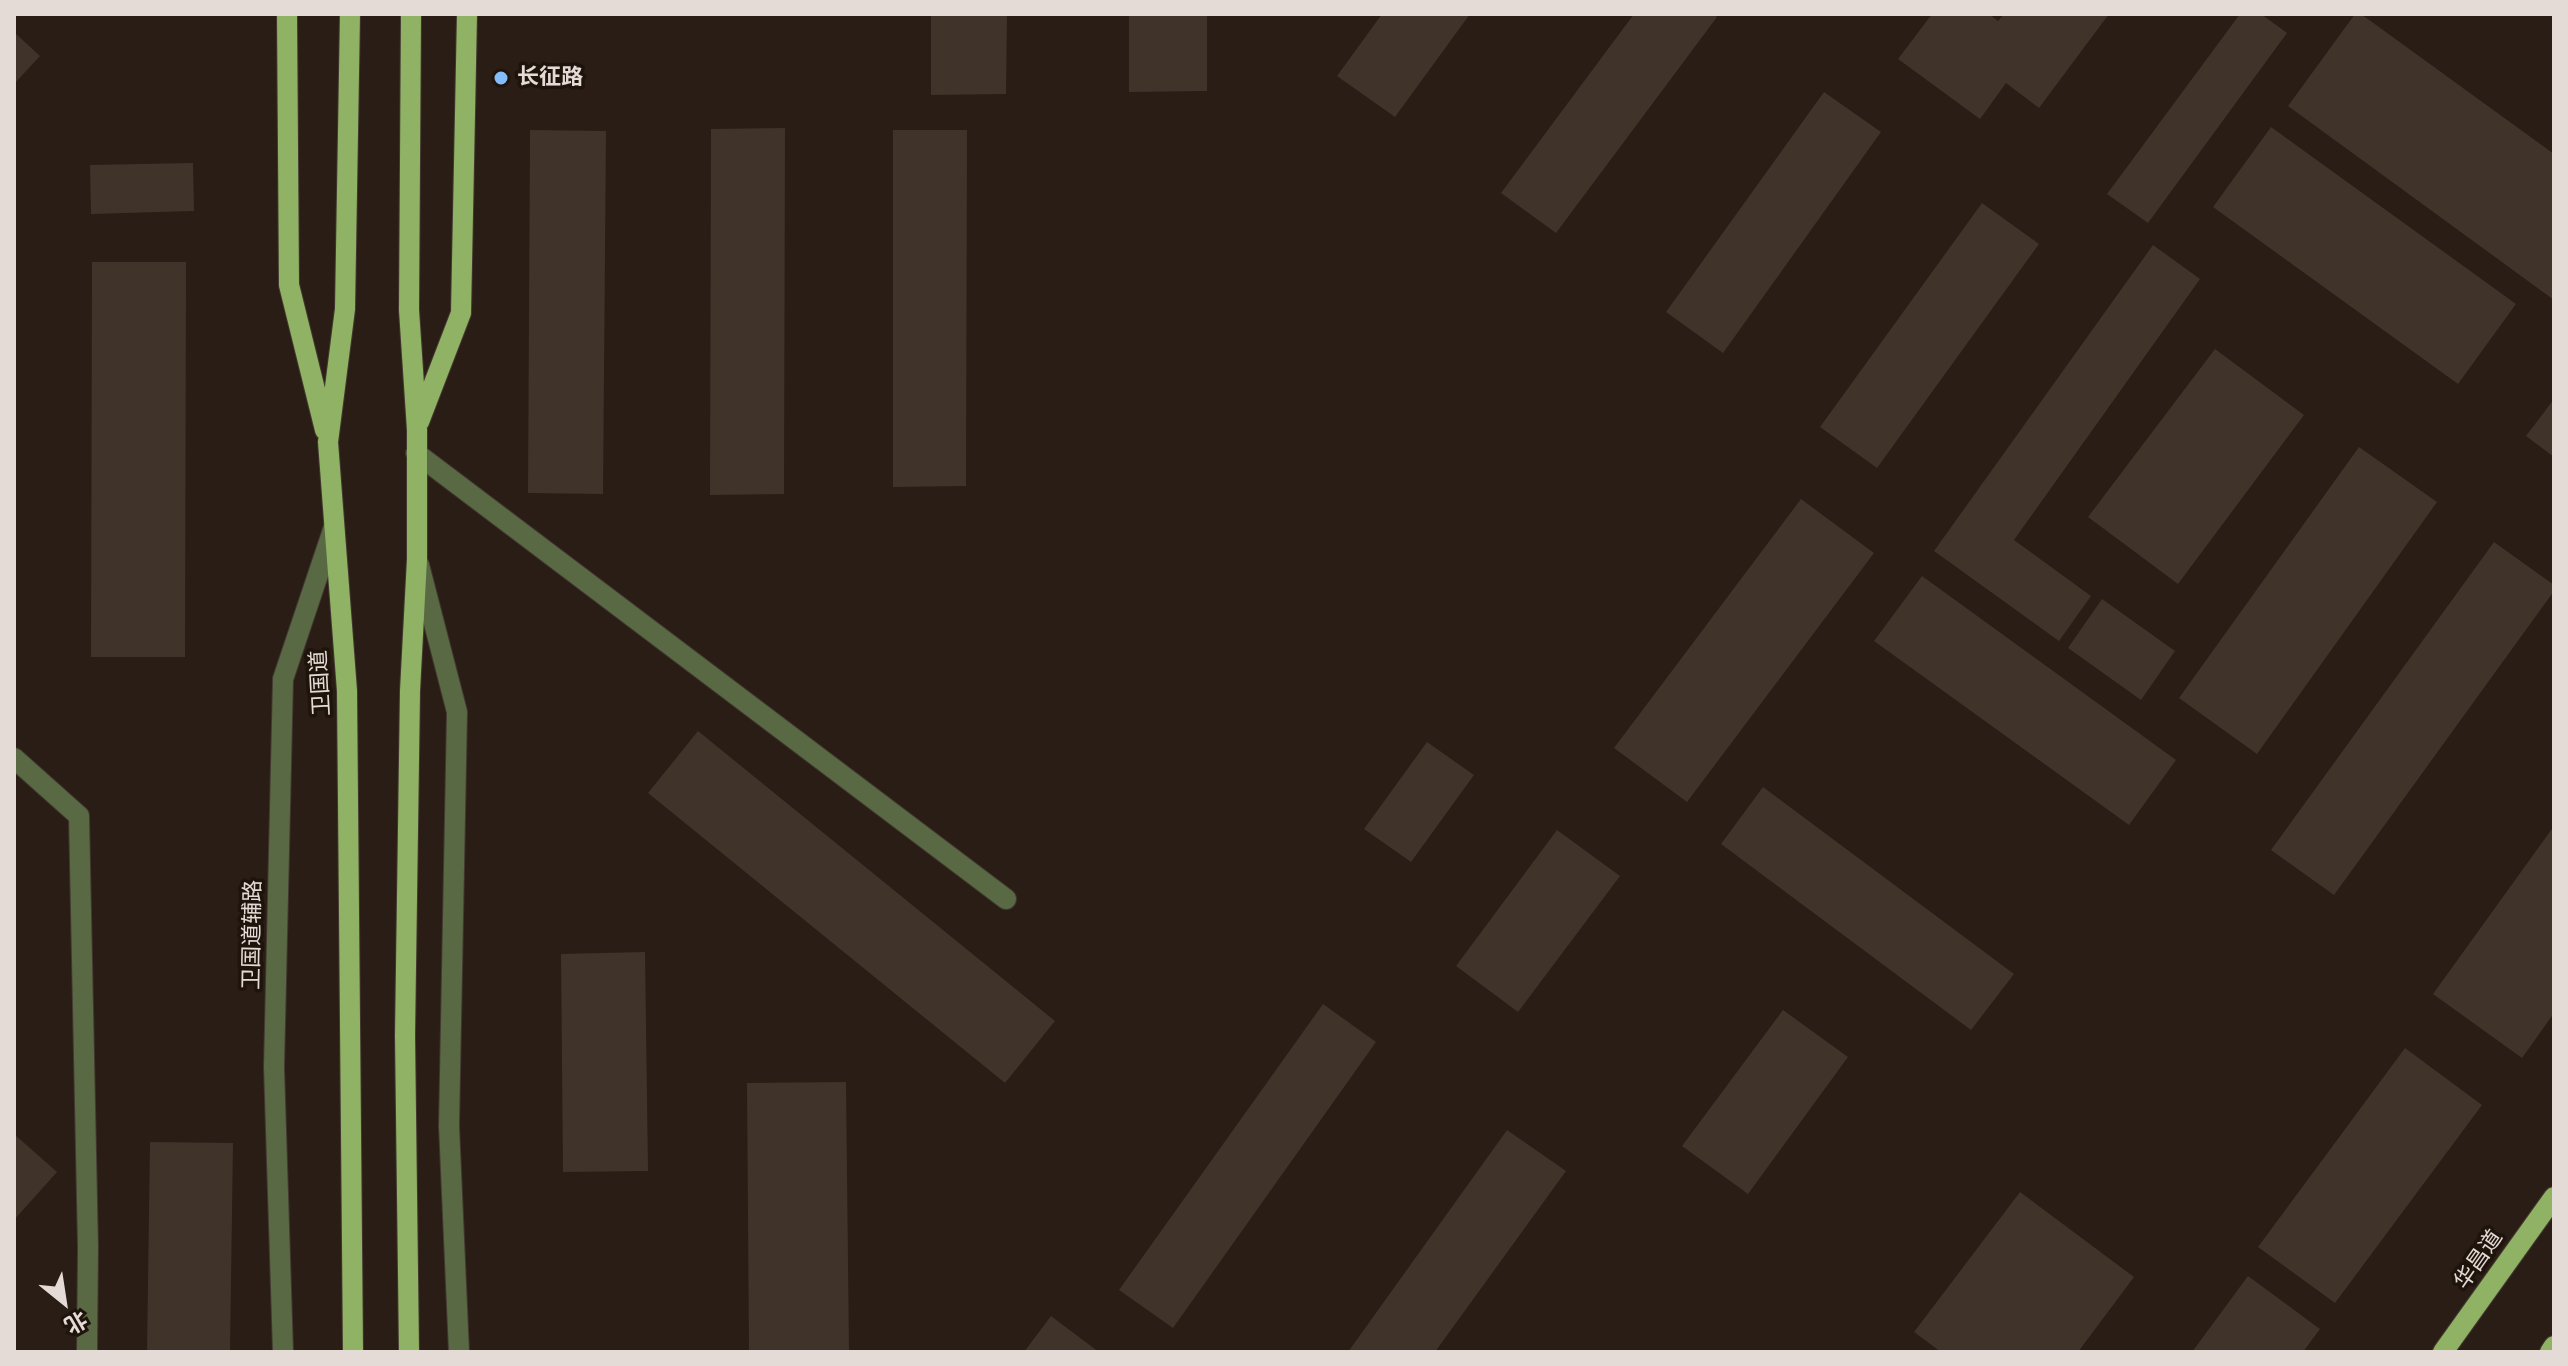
<!DOCTYPE html>
<meta charset="utf-8">
<style>
body{margin:0}
#map{position:relative;width:2568px;height:1366px;overflow:hidden;background:#291d15;font-family:Manrope,"Noto Sans SC",sans-serif}
canvas{display:block}
.frame{position:absolute;inset:0;border:16px solid #e4dbd6;pointer-events:none}
.north{position:absolute;left:24px;top:1262px;width:80px;height:80px;-webkit-text-stroke:6px #1f140c;paint-order:stroke;rotate:150deg;font-size:22px;font-weight:700;line-height:32px;text-align:center;color:#e4dbd6}
.north::after{content:'';display:block;margin:auto;width:28px;height:36px;background:#e4dbd6;clip-path:polygon(50% 0,100% 100%,50% 72%,0 100%)}
</style>
<div id="map">
<canvas width="2568" height="1366"></canvas>
<div class="frame"></div>
<div class="north">北</div>
</div>
<script>
const g = document.querySelector('canvas').getContext('2d');
g.lineJoin = 'round';
function paint(path, color) {
  g.fillStyle = color;
  g.fill(path, 'evenodd');
}
function strokePath(path, color, width, dash) {
  g.strokeStyle = color;
  g.lineWidth = width;
  g.lineCap = dash ? 'butt' : 'round';
  g.setLineDash(dash || []);
  g.stroke(path);
}
function drawText(font, color, halo, rows, align = 'center') {
  g.font = font + ' Manrope,"Noto Sans SC",sans-serif';
  g.lineWidth = 7;
  g.setLineDash([]);
  g.textBaseline = 'middle';
  g.strokeStyle = halo;
  g.fillStyle = color;
  for (const [text, x, y, turn = 0] of rows) {
    g.save();
    g.translate(x, y);
    g.rotate((+turn || 0) * Math.PI / 180);
    g.textAlign = isNaN(turn) ? turn : align;
    if (halo) g.strokeText(text, 0, 0);
    g.fillText(text, 0, 0);
    g.restore();
  }
}
paint(new Path2D(`
 M931 14H1007L1006 94 931 95Z
 M1129 14H1207V91L1129 92Z
 M1382 14H1470L1395 117 1337 76Z
 M1634 14H1713L1717 17 1556 233 1501 193Z
 M1932 14H1989L1998 21 2004 14H2109L2039 108 2006 83 1980 119 1898 59Z
 M2240 14H2261L2287 33 2148 223 2107 194Z
 M2355 14H2361L2554 154V300L2288 106Z
 M14 32 40 56 14 84Z
 M1824 92 1881 132 1723 353 1666 312Z
 M2271 127 2516 304 2458 384 2213 207Z
 M785 128 784 494 710 495 711 129Z
 M530 130 606 131 603 494 528 493Z
 M893 130H967L966 486 893 487Z
 M193 163 194 211 91 214 90 165Z
 M1982 203 2039 244 1877 468 1820 427Z
 M2153 245 2200 279 2014 540 2091 596 2059 641 1934 551Z
 M92 262H186L185 657H91Z
 M2215 349 2304 415 2178 584 2088 517Z
 M2554 399V457L2526 436Z
 M2359 447 2437 502 2257 754 2179 698Z
 M1801 499 1874 553 1687 802 1614 748Z
 M2494 542 2554 585V591L2334 895 2271 850Z
 M1922 576 2176 760 2129 825 1874 641Z
 M2102 599 2175 651 2141 700 2068 648Z
 M698 731 1055 1021 1005 1083 648 793Z
 M1427 742 1474 775 1411 862 1364 829Z
 M1763 787 2014 974 1971 1030 1721 844Z
 M2554 826V1013L2522 1058 2433 994Z
 M1557 830 1620 876 1518 1012 1456 966Z
 M645 952 648 1171 563 1172 561 954Z
 M1323 1004 1376 1042 1173 1328 1119 1290Z
 M1783 1010 1848 1057 1748 1194 1682 1146Z
 M2405 1048 2482 1105 2335 1303 2258 1247Z
 M846 1082 849 1352H749L747 1083Z
 M1507 1130 1566 1171 1435 1352H1348Z
 M14 1134 57 1172 14 1220Z
 M150 1142 233 1143 230 1352H147Z
 M2020 1192 2134 1277 2078 1352H1941L1914 1332Z
 M2248 1276 2320 1329 2303 1352H2192Z
 M1051 1316 1099 1352H1024Z`), '#40332a');
const minor = new Path2D(`
 M416 453 1006 899
 M419 565 457 712 449 1126 459 1352
 M14 758 79 816 88 1248 87 1352
 M283 1352 274 1067 283 679 334 527`);
const major = new Path2D(`
 M287 14 289 285 325 430
 M350 14 345 309 328 442 347 691 353 1352
 M419 422 461 313 467 14
 M409 1352 405 1035 410 691 417 559V430L409 310 411 14
 M2443 1352 2554 1197
 M2550 1352 2554 1346`);
strokePath(minor, '#433830', 22);
strokePath(major, '#433830', 22);
strokePath(minor, '#586944', 20);
strokePath(major, '#90b264', 20);
for (const [x, y, r, color] of [
 [501,78,8,"#84bcfb"]
]) {
  const dot = new Path2D();
  dot.arc(x, y, r, 0, 2 * Math.PI);
  g.fillStyle = color;
  g.fill(dot);
  strokePath(dot, '#1f140c', 3);
}
drawText('bold 22px', '#e4dbd6', '#1f140c', [
 ["长征路",517,78]
], 'left');
drawText('22px', '#e4dbd6', '#1f140c', [
 ["卫国道",321,683,-93],
 ["卫国道辅路",253,935,-89],
 ["华昌道",2479,1260,-55]
]);
</script>
